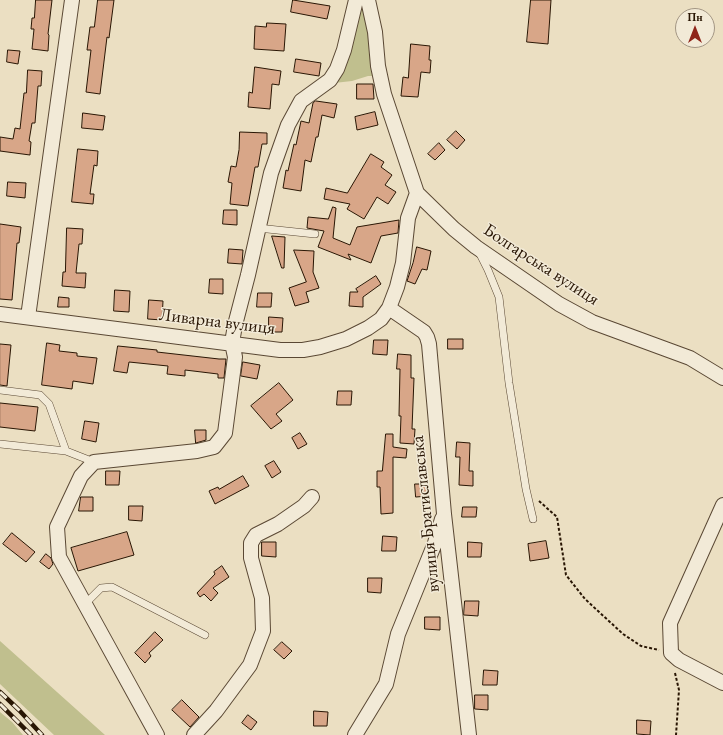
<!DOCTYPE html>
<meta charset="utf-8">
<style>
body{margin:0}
#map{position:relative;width:723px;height:735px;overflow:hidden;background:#ebdfc2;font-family:"EB Garamond",serif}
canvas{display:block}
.north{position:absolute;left:675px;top:8px;width:40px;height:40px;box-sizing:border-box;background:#f2ead7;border:1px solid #a29583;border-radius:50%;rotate:0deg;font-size:11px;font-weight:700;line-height:16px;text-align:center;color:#291604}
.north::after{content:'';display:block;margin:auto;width:14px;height:18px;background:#8f2418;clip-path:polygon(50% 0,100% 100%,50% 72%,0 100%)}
</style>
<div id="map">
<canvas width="723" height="735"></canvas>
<div class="north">Пн</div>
</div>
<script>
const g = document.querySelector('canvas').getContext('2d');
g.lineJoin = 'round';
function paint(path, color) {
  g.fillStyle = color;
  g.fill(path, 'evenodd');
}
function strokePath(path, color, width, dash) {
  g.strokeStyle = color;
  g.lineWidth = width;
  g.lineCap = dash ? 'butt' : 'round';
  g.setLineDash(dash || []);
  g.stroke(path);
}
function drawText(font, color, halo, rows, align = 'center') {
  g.font = font + ' "EB Garamond",serif';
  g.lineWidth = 3;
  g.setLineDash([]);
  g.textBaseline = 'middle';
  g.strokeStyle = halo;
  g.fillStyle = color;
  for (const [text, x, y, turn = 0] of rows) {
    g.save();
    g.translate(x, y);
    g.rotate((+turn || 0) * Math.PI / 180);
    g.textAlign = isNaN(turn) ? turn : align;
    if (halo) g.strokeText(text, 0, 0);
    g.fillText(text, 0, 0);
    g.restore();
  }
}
paint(new Path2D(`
 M365 4 376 76H368L352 81 334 83 358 5Z
 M0 641 105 735H54L0 684Z
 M0 712 12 722 23 735H0Z`), '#c0bf8e');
const building = new Path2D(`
 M36 0H52L48 34 49 35 48 51 32 49 34 29H31L32 18H34Z
 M98 0H114L109 38 107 37 100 94 86 92 91 50H87L90 27H94Z
 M293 0 330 6 327 19 291 12Z
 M531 0H551L548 44 527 42Z
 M267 23 286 24 284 51 254 49 255 26 266 27Z
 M411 44 430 46 429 60H431L430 73 421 72 418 97 401 96 403 77 408 78Z
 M8 50 20 51 18 64 7 62Z
 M296 59 321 63 319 76 294 72Z
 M255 67 281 71 279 85 272 84 270 109 248 107 249 92 252 93Z
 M28 70 42 71 41 86H38L35 123H32L29 141 31 142 30 155 0 151V137L13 139 15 128 20 129 24 93H26Z
 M357 84H373L374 99H357Z
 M316 101 337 104 334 118 322 115 318 137H316L311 162 305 160 301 191 283 188 286 170 288 171 294 144 296 145 301 121 309 123 313 103Z
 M375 112 378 125 357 130 355 117Z
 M83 113 105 116 103 130 82 128Z
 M456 131 465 140 457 149 447 140Z
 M240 132 267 133V144H262L258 167H255L248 206 230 204 232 183 228 182 231 166 236 167 239 150Z
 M439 143 445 150 435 160 428 154Z
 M78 149 98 151 97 166 94 165 90 194H94L93 204 72 202Z
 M371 154 384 162 381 167 392 175 385 185 396 192 388 204 377 197 364 219 347 209 350 204 324 199 326 188 347 193Z
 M8 182 26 183 25 198 7 196Z
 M333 207 336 208 333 238 350 245 357 227 399 220 398 233 381 236 371 263 348 254 351 260 318 247 324 231 307 228 308 217 328 219Z
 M224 210H237V225L223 224Z
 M0 224 21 227 19 243H17L12 300 0 299Z
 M67 228 83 229 82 244H79L76 273H86L85 288 62 286 63 272H65Z
 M272 236 285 237 284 268H282Z
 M417 247 431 251 427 270 422 269 415 284 407 281 413 263Z
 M229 249 243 250 242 264 228 263Z
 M294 250 314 251 313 272 319 288 306 292 309 302 295 306 289 288 306 282Z
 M376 276 381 284 363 297V307L349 306 350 292H358L356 289Z
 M210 279H223V294L209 293Z
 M115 290 130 291 129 312 114 311Z
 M258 293H272L271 307H257Z
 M59 297 69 298V307H58Z
 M149 300 163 301 162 320 148 319Z
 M269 317 283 318 282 332H269Z
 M448 339H463V349H448Z
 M374 340H388L387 355 373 354Z
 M47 343 60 345 59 351 77 353V356L97 358 93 384 73 381 72 389 42 385Z
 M0 344 11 345 7 386 0 385Z
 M118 346 157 350V352L219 359H226L224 378H218V374L185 370V376L167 374 168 366 129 362 127 373 114 371Z
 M398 354 411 355V378H414L412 429H415L414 444 400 443 401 416H399L400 369H397Z
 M243 362 260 365 257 379 241 376Z
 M279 383 293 400 276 414 282 421 271 429 251 406Z
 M338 391H352L351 405H337Z
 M0 403 38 407 35 431 0 427Z
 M85 421 99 423 96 442 82 439Z
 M195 430H206V440L196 443Z
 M300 433 307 444 298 449 292 438Z
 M386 434H393V447L407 449 406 458 393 457V513L381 514 380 487H377V471H382Z
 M457 442 470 443 469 471H473V486L459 485 460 457H456Z
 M274 461 281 472 272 478 265 466Z
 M106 471H120L119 485H106Z
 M243 476 249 486 215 504 209 491 218 487 219 489Z
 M415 484H427L428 496 416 497Z
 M81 497H93V511H79Z
 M129 506H143L142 521 129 520Z
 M463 507H477L476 517H462Z
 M127 532 134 555 78 571 71 548Z
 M12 533 35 552 26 562 3 544Z
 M383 536 397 537 396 551H382Z
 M546 541 549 558 530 561 528 544Z
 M262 542H276V557L262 556Z
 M468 542 482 543 481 557H468Z
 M46 554 51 558 53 564 49 569 40 562Z
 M222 566 229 577 213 588 218 593 211 601 204 594 200 597 197 593 215 574 214 572Z
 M368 578H382L381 593 368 592Z
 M465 601H479L478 616 464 615Z
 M425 617H440V630L425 629Z
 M155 632 163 640 149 653 151 656 145 663 135 653Z
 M282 642 292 651 284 659 274 650Z
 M484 670 498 671 497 685H483Z
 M475 695H488V710L475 709Z
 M182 700 199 717 190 727 172 710Z
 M314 711 328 712 327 726H314Z
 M248 715 257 722 251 730 242 723Z
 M637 720 651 721 650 735 637 734Z`);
paint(building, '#d8a688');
strokePath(building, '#291604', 1);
const service = new Path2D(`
 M258 228 315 234
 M479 252 488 270 499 297 509 383 526 489 533 519
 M0 390 40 395 49 404 66 451
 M0 444 66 451 94 462
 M85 604 101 588 112 587 205 635`);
const minor = new Path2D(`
 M368 0 375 32 378 66 384 94 417 193 454 229 476 247 559 304 592 322 690 358 723 378
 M389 308 424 332 427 337 429 344 444 514 469 735
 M0 314 280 350H303L320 347 346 339 368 328 381 319 389 308 397 287 403 263 408 218 417 193
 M28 317 72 0
 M723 505 670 623 671 653 679 660 723 683
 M157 735 59 557 57 527 81 476 94 462 197 451 214 447 225 433 235 357 232 343 235 325 248 275 271 173 288 125 301 101 330 80 337 69 344 50 356 0
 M194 735 216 711 250 665 263 631 262 598 251 558V543L256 535 278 524 304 506 312 497
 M355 735 386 684 398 634 435 543 442 519`);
strokePath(service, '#5a4834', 8);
strokePath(minor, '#5a4834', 16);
strokePath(new Path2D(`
 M539 501 557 517 566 575 585 599 623 634 641 646 659 650
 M675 673 679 690 676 735`), '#291604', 2, [3, 2]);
strokePath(service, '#f2ead7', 7);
strokePath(minor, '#f2ead7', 14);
const rail = new Path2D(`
 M0 692 19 710 42 735
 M0 704 31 735`);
strokePath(rail, '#291604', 4.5);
strokePath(rail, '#f2ead7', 3, [9]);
drawText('18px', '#291604', '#f2ead7', [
 ["Болгарська вулиця",541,265,33],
 ["Ливарна вулиця",217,322,7],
 ["вулиця Братиславська",426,514,-96]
]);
</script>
